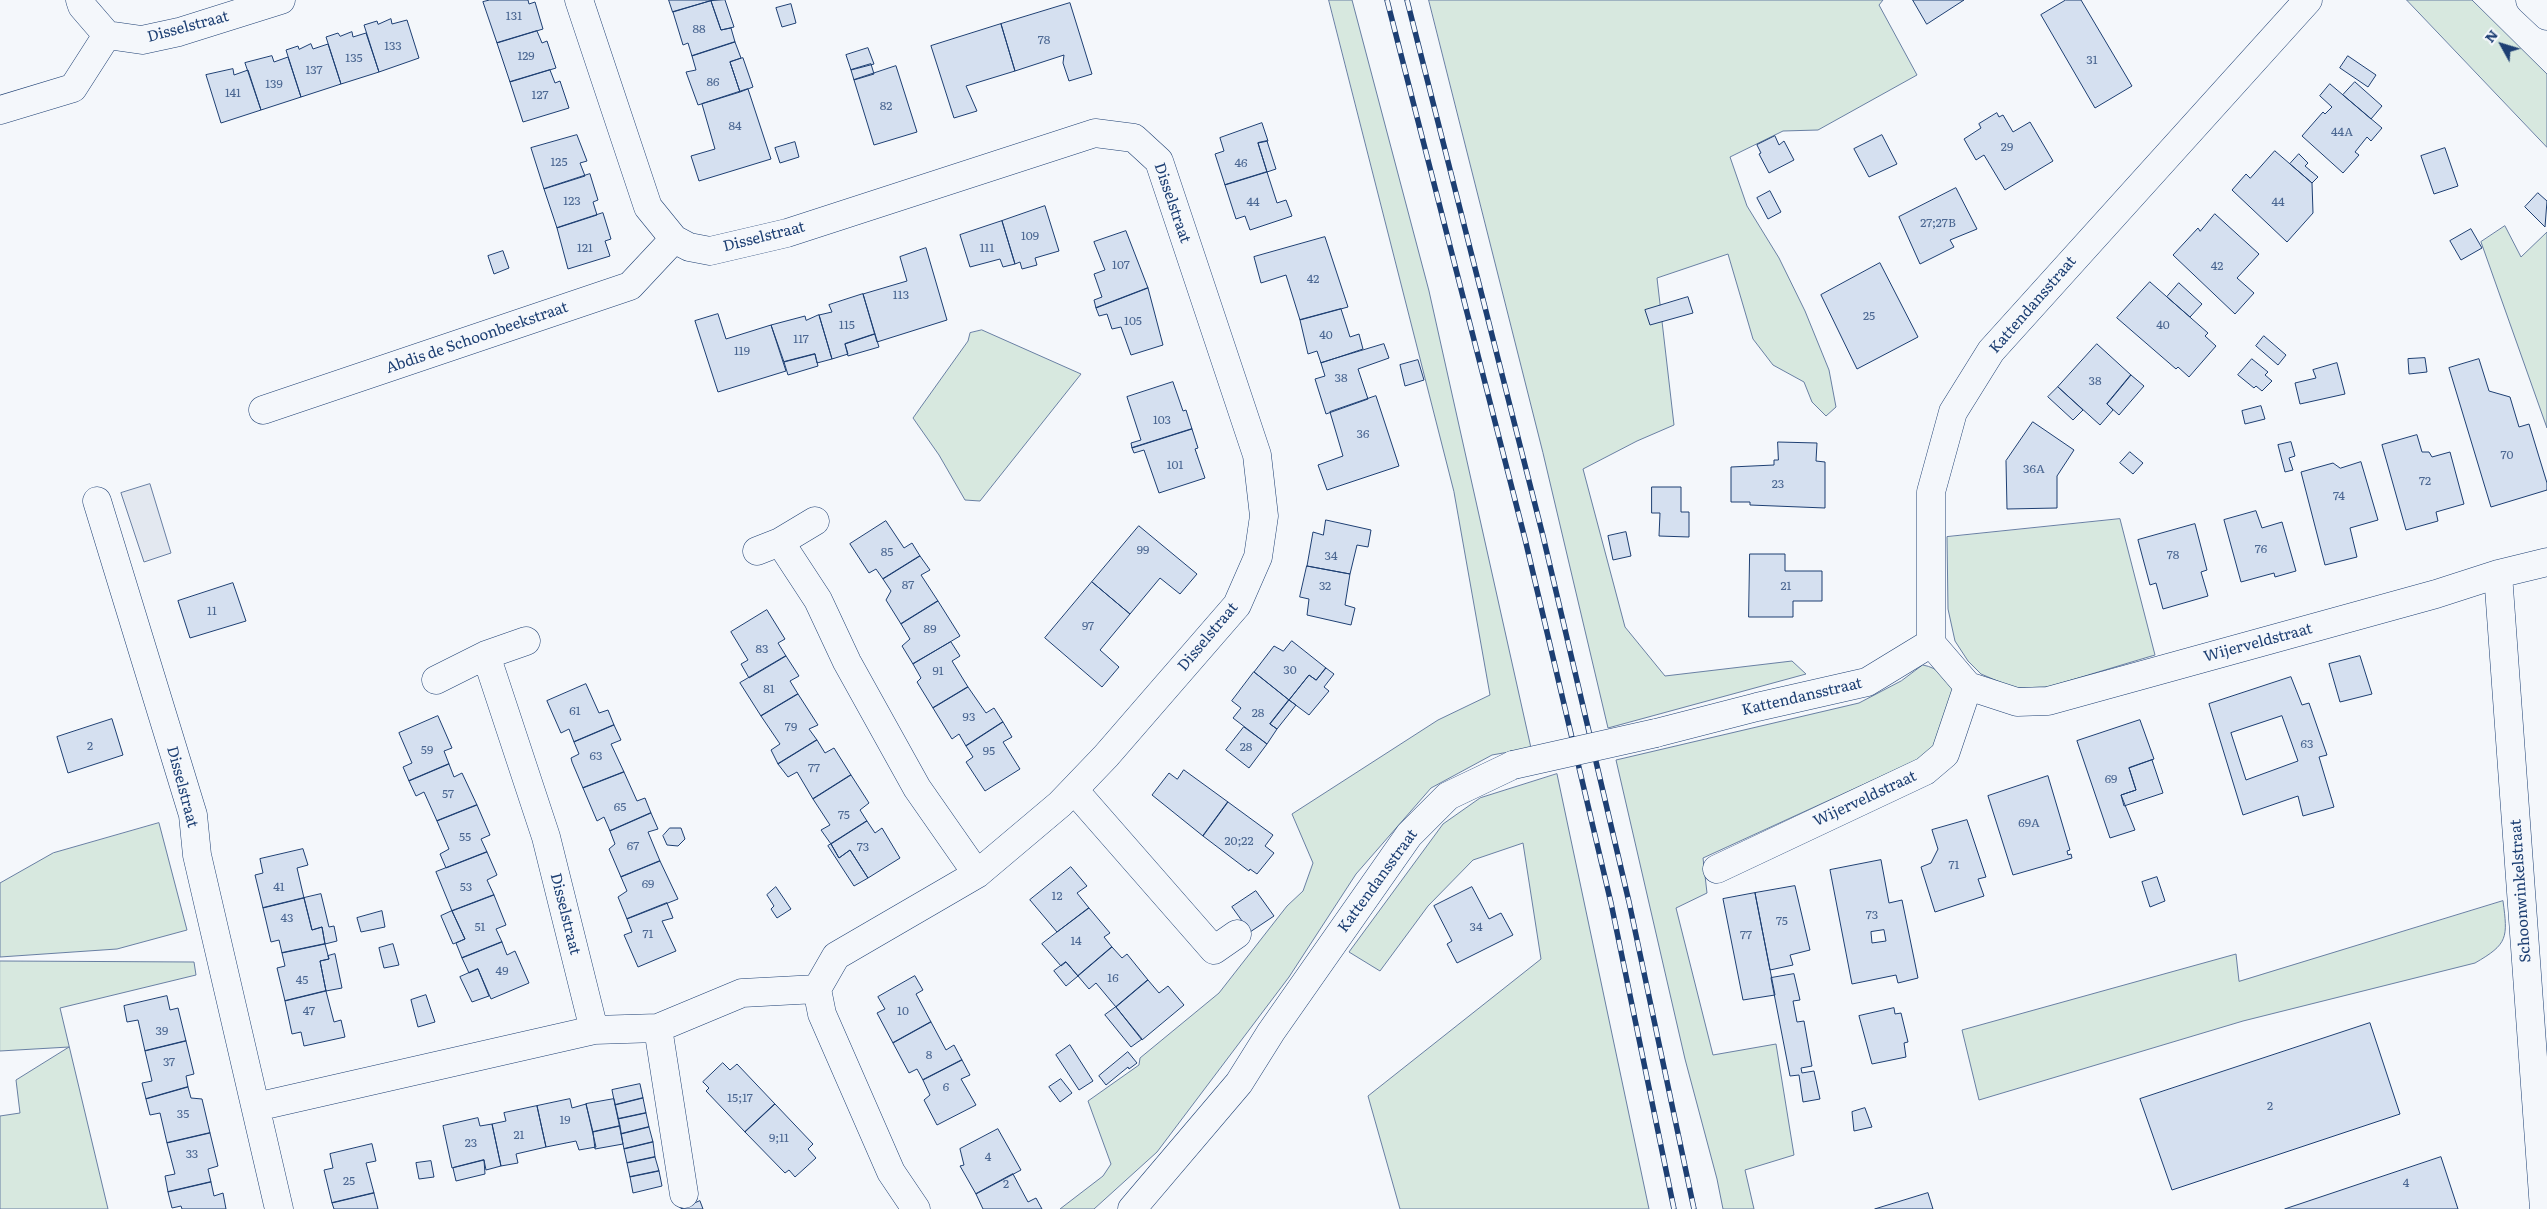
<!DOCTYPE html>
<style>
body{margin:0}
#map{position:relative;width:2547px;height:1209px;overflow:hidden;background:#f4f7fb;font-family:Literata,serif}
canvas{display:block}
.north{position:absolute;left:2477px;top:20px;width:50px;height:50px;-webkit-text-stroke:4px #f4f7fb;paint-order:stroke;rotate:309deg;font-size:14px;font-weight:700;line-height:20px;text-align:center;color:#1d3f73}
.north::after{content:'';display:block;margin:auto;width:18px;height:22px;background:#1d3f73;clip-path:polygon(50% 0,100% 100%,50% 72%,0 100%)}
</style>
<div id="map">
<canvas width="2547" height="1209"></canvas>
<div class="north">N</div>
</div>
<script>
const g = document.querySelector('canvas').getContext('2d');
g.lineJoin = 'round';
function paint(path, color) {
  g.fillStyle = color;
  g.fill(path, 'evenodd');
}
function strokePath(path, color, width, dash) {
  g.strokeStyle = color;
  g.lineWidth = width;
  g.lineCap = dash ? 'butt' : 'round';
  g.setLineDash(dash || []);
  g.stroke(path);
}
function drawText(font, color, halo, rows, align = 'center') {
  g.font = font + ' Literata,serif';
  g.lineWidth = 4;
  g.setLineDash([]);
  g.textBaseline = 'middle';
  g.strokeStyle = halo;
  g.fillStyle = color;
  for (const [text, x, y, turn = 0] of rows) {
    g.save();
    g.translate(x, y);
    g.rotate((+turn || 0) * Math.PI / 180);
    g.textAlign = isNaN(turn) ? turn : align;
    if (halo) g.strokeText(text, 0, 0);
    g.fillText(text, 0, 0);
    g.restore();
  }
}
const green = new Path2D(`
 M1329 0H1352L1429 291 1531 748 1492 755 1431 788 1356 874 1289 977 1157 1152 1094 1209H1060L1103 1176 1111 1164 1088 1101 1139 1065 1140 1058 1219 993 1287 906 1303 891 1313 863 1292 814 1438 720 1490 695 1454 492Z
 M1429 0H1883L1879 5 1917 75 1818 130 1783 131 1730 157 1747 206 1779 258 1805 311 1829 370 1836 407 1826 416 1812 402 1804 382 1773 365 1753 339 1728 254 1657 278 1674 425 1637 441 1583 469 1625 627 1665 676 1792 661 1806 674 1608 728 1543 453Z
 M2407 0H2472L2547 74V147Z
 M2505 226 2521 257 2547 232V428L2481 242Z
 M982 330 1081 374 980 501 965 500 939 455 913 418 968 341 970 333Z
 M2120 519 2155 655 2048 687 2014 688 1981 674 1968 661 1955 641 1948 609 1947 537Z
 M1923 665C1939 668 1945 677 1954 690L1943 725 1930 754 1703 858 1707 893 1676 908 1713 1055 1776 1044 1794 1155 1745 1170 1754 1209H1723L1717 1179 1685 1059 1616 760 1859 703 1901 681Z
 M1557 774 1649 1209H1400L1368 1096 1541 959 1523 843 1473 860 1428 906 1380 971 1349 952 1443 824 1480 798Z
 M159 823 187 930 117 949 0 957V883L53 853Z
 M2503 901C2508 938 2508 944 2475 963L2243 1021 1979 1100 1962 1030 2236 954 2239 981Z
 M0 961 194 962 196 975 60 1008 108 1209H0V1116L20 1113 16 1080 69 1047 0 1051Z`);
paint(green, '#d7e8df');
strokePath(green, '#687fa3', 1);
const parking = new Path2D(`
 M150 484 171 553 144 562 121 493Z`);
paint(parking, '#e3e8f0');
strokePath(parking, '#687fa3', 1);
const building = new Path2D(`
 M490 0H528L529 4 535 2 543 29 497 43 483 2Z
 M669 0H713L673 12Z
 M725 0 734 27 721 30 711 1Z
 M1913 0H1964L1927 24Z
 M2066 0H2081L2132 86 2095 108 2041 15Z
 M711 1 721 30 731 28 735 42 692 56 688 43 683 45 673 12Z
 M1070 3 1092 74 1069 81 1063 63 1064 55 1015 71 1001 24Z
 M791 4 796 23 782 27 776 8Z
 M391 19 392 24 407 20 419 58 379 72 364 25 377 21 378 24Z
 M1001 24 1015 71 966 86 977 111 954 118 931 46Z
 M537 31 542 43 547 41 556 68 510 82 497 43Z
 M352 32 353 37 366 33 379 72 341 84 326 37 338 33 340 36Z
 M735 42 741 58 730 62 740 92 698 105 686 72 696 70 692 56Z
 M311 44 313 49 328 44 341 84 301 97 286 50 298 46 299 49Z
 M868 48 874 64 851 70 846 55Z
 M272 56 274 62 288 57 301 97 261 110 245 63Z
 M2348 56 2376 75 2368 87 2340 68Z
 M743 58 753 87 740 92 730 62Z
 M871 64 874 74 854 80 851 70Z
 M896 66 917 132 874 145 854 80Z
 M233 69 234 75 248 70 261 110 221 123 206 75Z
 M550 70 555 83 560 81 569 108 523 122 510 82Z
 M2355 82 2382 106 2371 119 2343 95Z
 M2330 84 2382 128 2371 141 2367 137 2355 152 2359 155 2343 173 2302 136 2323 112 2325 114 2332 107 2320 96Z
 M748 89 771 159 699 181 691 156 715 149 702 104Z
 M1997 113 1999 117 2003 115 2013 132 2030 122 2053 161 2005 190 1984 155 1976 160 1964 139 1981 128 1979 124Z
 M1262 123 1268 141 1258 143 1267 172 1225 185 1215 154 1224 151 1220 138Z
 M577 135 587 161 580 163 585 176 544 189 531 148Z
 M1882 135 1897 164 1869 177 1854 149Z
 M1775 136 1779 145 1784 141 1794 160 1769 173 1759 154 1761 153 1757 145Z
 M1267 141 1276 169 1267 172 1258 143Z
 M795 142 799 157 780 163 775 148Z
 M2445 148 2458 186 2434 194 2421 156Z
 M2275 151 2312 183 2313 213 2287 242 2232 190 2246 174 2250 178Z
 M2299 154 2308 163 2305 166 2318 177 2312 183 2290 164Z
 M1267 172 1277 203 1286 200 1292 216 1250 230 1245 216 1236 219 1225 185Z
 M590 174 598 200 593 202 597 215 557 228 544 189Z
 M1956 188 1977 229 1950 240 1954 247 1920 264 1899 217Z
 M1770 191 1781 212 1768 219 1757 198Z
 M2538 193 2547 201 2545 227 2525 207Z
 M1045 206 1059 251 1035 258 1037 265 1022 269 1020 262 1015 264 1002 221Z
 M603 213 611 239 605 241 610 256 568 269 557 228Z
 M2215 214 2259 254 2237 278 2254 293 2235 314 2173 255 2198 228 2200 231Z
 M1002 221 1015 264 1003 267 1000 259 970 267 960 235Z
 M2471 229 2482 248 2461 260 2450 241Z
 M1126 231 1148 288 1096 308 1094 300 1102 297 1094 274 1105 270 1094 242Z
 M1325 237 1348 307 1300 320 1286 275 1261 283 1254 257Z
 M926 248 947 320 877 342 863 294 907 281 900 257Z
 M503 251 509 268 494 274 488 256Z
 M1880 263 1918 337 1857 369 1821 295Z
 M2150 282 2208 333 2205 336 2216 346 2189 377 2178 367 2176 369 2117 318Z
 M2179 283 2202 304 2190 317 2167 297Z
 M1148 288 1163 345 1131 355 1121 327 1112 329 1107 314 1099 316 1096 308Z
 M863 294 875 334 845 344 848 354 832 359 819 315 832 312 829 305Z
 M1688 297 1693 313 1650 325 1645 310Z
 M1341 309 1350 337 1359 334 1363 349 1321 363 1317 351 1308 354 1300 320Z
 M718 314 726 339 771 325 786 371 718 392 695 321Z
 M819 315 832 359 817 363 815 354 784 362 771 325 805 316 806 320Z
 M875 334 879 347 848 356 845 344Z
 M2264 336 2286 355 2278 365 2256 346Z
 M1384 344 1389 358 1358 369 1368 399 1326 414 1315 379 1325 376 1321 363Z
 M2097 344 2131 375 2107 404 2113 410 2100 425 2058 387Z
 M815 354 818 366 788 375 784 362Z
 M2425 358 2427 372 2409 374 2408 359Z
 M2252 359 2268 372 2265 375 2272 381 2262 391 2256 386 2254 388 2238 375Z
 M2479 359 2489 391 2510 397 2519 427 2529 424 2547 483V490L2491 507 2449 368Z
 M1418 360 1424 380 1405 386 1400 365Z
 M2337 363 2345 394 2300 404 2295 383 2316 378 2313 370Z
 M2131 375 2144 386 2119 415 2107 404Z
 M1173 382 1183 411 1186 410 1192 429 1132 448 1131 443 1141 440 1127 397Z
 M2058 387 2083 410 2073 420 2048 397Z
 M1376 396 1399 466 1327 490 1318 465 1343 456 1330 412Z
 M2261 406 2265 419 2245 424 2242 411Z
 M2033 422 2074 450 2057 476V508L2007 509 2006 461Z
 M1192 429 1198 448 1195 449 1205 478 1159 493 1144 450 1134 453 1132 448Z
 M2417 435 2422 452H2429L2432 457 2450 452 2464 504 2436 512 2438 521 2406 530 2382 445Z
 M1778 442 1817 443 1816 461 1825 462V508L1750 505V502H1731V467L1774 465V460H1778Z
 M2291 442 2295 456 2289 458 2293 470 2285 472 2278 445Z
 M2130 452 2143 463 2133 474 2120 463Z
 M2361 462 2378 520 2350 528 2357 557 2325 565 2301 472 2333 463 2340 468Z
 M1652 487H1681V512H1689V537L1659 536 1660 513H1652Z
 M2256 511 2262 528 2282 522 2296 571 2275 577 2274 573 2241 582 2224 520Z
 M1326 520 1371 530 1368 547 1357 545 1350 574 1307 566 1313 532 1323 535Z
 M886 521 904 548 912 543 920 556 883 579 876 569 869 573 850 544Z
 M2195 524 2207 570 2201 572 2208 596 2163 609 2156 583 2150 585 2138 540Z
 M1139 526 1197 574 1180 594 1160 578 1130 614 1092 582Z
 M1626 532 1631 556 1613 560 1608 536Z
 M1750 554H1785V571H1822V601H1793V617H1749Z
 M920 556 930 570 921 575 938 601 901 624 886 600 891 591 883 579Z
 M1307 566 1350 574 1345 605 1355 608 1351 625 1307 615 1309 599 1300 597Z
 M1092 582 1130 614 1100 650 1119 667 1102 687 1045 638Z
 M233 583 246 621 190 638 178 601Z
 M938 601 960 636 913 664 902 646 910 639 901 624Z
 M767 610 785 639 778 643 786 656 749 678 741 664 748 660 731 632Z
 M1292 641 1326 668 1316 680 1309 675 1289 700 1254 672 1274 646 1283 651Z
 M951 642 960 656 952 661 968 687 933 708 917 682 921 678 913 664Z
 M786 656 799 676 790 681 798 694 761 716 740 683Z
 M2360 656 2372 694 2340 702 2329 664Z
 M1326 668 1334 674 1324 687 1329 691 1309 715 1289 700 1309 675 1316 680Z
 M1254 672 1289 700 1270 724 1277 729 1267 744 1233 718 1241 708 1232 701Z
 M2291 677 2302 705 2309 703 2327 755 2319 757 2334 807 2303 816 2298 796 2243 815 2209 704ZM2282 716 2298 761 2246 780 2231 733Z
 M586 684 599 713 608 710 614 725 574 742 569 729 561 733 547 701Z
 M968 687 986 713 994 708 1003 722 966 746 959 734 952 739 933 708Z
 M798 694 818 725 809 729 817 740 778 764 771 750 780 744 761 716Z
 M1289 700 1296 705 1277 729 1270 724Z
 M438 716 452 748 444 751 449 764 409 781 403 767 412 763 399 733Z
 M112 719 123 755 68 773 57 737Z
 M2140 720 2154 759 2129 768 2136 790 2121 795 2135 830 2110 838 2077 741Z
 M1003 722 1012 737 1003 742 1020 769 985 791 966 762 973 757 966 746Z
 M614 725 621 740 611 744 624 772 583 788 572 762 571 758 579 754 574 742Z
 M1244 727 1267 744 1249 768 1226 750Z
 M817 740 825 753 834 748 851 775 813 799 797 772 788 777 778 764Z
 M2152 760 2163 793 2124 806 2121 795 2136 790 2129 768Z
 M449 764 454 777 462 773 477 805 437 821 424 792 416 796 409 781Z
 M1184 770 1228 802 1203 836 1152 795 1169 773 1177 779Z
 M624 772 637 801 645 798 651 813 610 831 604 817 597 821 583 788Z
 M851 775 869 803 860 810 867 821 831 844 821 830 830 825 813 799Z
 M2048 776 2070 850 2067 851 2068 855 2071 854 2072 858 2013 875 1988 796Z
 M1228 802 1273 835 1265 846 1274 853 1257 874 1250 869 1249 871 1203 836Z
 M477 805 490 835 481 839 487 852 446 868 440 854 449 849 437 821Z
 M651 813 658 829 648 832 660 861 621 877 609 849 615 844 610 831Z
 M1967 820 1986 877 1978 879 1984 896 1935 912 1921 867 1931 863 1938 849 1932 830Z
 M867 821 875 833 882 828 900 858 868 878 850 850 839 858 831 844Z
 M670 828H681L685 839 678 846 667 845 663 836Z
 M831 844 839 858 850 850 868 878 854 886 828 846Z
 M303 849 308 865 297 868 304 898 263 908 255 875 263 873 260 859Z
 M487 852 497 875 487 880 494 895 452 911 436 872Z
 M1881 860 1889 903 1902 900 1918 978 1898 983 1896 975 1852 984 1830 870ZM1884 930 1886 941 1872 943 1871 932Z
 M660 861 678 899 627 919 618 897 627 891 621 877Z
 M1071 867 1087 886 1077 893 1089 908 1057 932 1030 900Z
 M2157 877 2165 901 2150 907 2142 882Z
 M1795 886 1810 950 1790 955 1793 965 1770 970 1755 893Z
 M776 887 791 909 777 918 771 909 774 906 767 895Z
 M1472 887 1489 919 1501 913 1513 935 1457 963 1447 944 1452 941 1434 906Z
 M1256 891 1274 916 1250 932 1232 907Z
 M1755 893 1775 995 1743 1000 1723 899Z
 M321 894 329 927 334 926 337 941 325 944 322 927 312 930 304 898Z
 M494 895 506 925 496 929 502 942 462 958 456 943 465 939 452 911Z
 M304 898 312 930 322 927 325 944 282 953 279 940 271 942 263 908Z
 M667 903 673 918 662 921 676 951 638 967 624 935 632 932 627 919Z
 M1089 908 1110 933 1104 937 1112 947 1078 976 1066 962 1061 966 1042 944Z
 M382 911 385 927 361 932 357 918Z
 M452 911 465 939 453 944 441 916Z
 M502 942 507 955 515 951 529 983 491 999 478 969 469 973 462 958Z
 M325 944 329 959 320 961 326 991 285 1001 277 968 285 966 282 953Z
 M393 944 399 965 384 968 379 948Z
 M1112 947 1122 958 1127 954 1148 980 1116 1007 1096 983 1089 989 1078 976Z
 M335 954 342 988 326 991 320 961 329 959 328 956Z
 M1066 962 1078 976 1066 986 1054 971Z
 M478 969 489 996 472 1002 460 977Z
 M1794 974 1800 1000 1793 1001 1797 1022 1804 1021 1812 1066 1801 1068 1802 1073 1814 1071 1820 1099 1803 1102 1799 1075 1790 1076 1771 978Z
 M915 976 923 990 916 994 931 1022 893 1043 877 1013 885 1009 878 997Z
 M1148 980 1159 993 1168 986 1184 1005 1142 1040 1116 1007Z
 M326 991 334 1022 341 1020 345 1037 304 1046 301 1032 292 1034 285 1001Z
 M426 995 435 1022 418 1027 411 1000Z
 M167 996 170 1010 178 1008 186 1041 145 1051 138 1020 127 1022 124 1006Z
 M1116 1007 1142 1039 1131 1047 1105 1015Z
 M1894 1008 1895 1014 1901 1013 1908 1042 1904 1043 1906 1057 1872 1064 1859 1016Z
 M931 1022 946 1050 954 1045 962 1060 923 1080 917 1069 909 1073 893 1043Z
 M2370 1023 2400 1114 2172 1190 2140 1099Z
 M186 1041 194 1074 186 1076 188 1087 146 1099 142 1083 152 1081 145 1051Z
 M1070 1045 1093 1081 1079 1090 1056 1055Z
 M1128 1052 1137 1063 1129 1069 1128 1067 1106 1085 1099 1076Z
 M962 1060 970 1075 961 1079 976 1105 937 1125 924 1100 930 1095 923 1080Z
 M723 1063 730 1070 737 1064 775 1104 745 1132 706 1091 709 1088 703 1082Z
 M1061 1079 1072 1093 1060 1102 1049 1087Z
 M640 1084 643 1098 615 1105 612 1090Z
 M188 1087 191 1098 202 1099 210 1133 167 1143 160 1113 150 1115 146 1099Z
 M643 1098 646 1113 618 1119 615 1105Z
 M570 1099 572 1108 586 1104 596 1147 579 1150 576 1141 546 1147 537 1106Z
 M614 1099 620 1126 593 1132 586 1104Z
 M775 1104 813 1144 808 1149 816 1158 795 1177 789 1170 785 1173 745 1132Z
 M537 1106 546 1147 516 1154 518 1163 501 1166 492 1124 506 1121 504 1113Z
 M1865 1108 1872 1127 1854 1131 1852 1112Z
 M646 1113 649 1127 621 1134 618 1119Z
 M478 1118 480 1126 492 1124 501 1166 486 1170 484 1160 452 1168 443 1126Z
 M620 1126 623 1144 595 1149 593 1132Z
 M649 1127 653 1142 624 1149 621 1134Z
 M998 1129 1021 1170 976 1194 960 1166 964 1165 960 1149Z
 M210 1133 218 1166 208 1169 211 1182 168 1192 165 1176 175 1174 167 1143Z
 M653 1142 655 1157 627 1163 624 1149Z
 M372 1144 376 1161 366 1163 374 1193 332 1203 324 1170 333 1168 330 1154Z
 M655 1157 659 1171 630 1177 627 1163Z
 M2441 1157 2458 1209H2285Z
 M484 1160 485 1174 456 1181 453 1168Z
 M431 1161 434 1177 419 1179 416 1163Z
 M659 1171 662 1186 633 1193 630 1177Z
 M1013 1174 1028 1202 1036 1198 1042 1209H983L976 1194Z
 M211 1182 214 1196 223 1193 226 1209H182L181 1206 172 1208 168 1192Z
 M374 1193 378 1209H334L332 1203Z
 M1928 1193 1933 1209H1875Z
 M700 1201 703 1209H681Z`);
paint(building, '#d5e0f0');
strokePath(building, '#1d3f73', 1);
const minor = new Path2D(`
 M80 0 82 6 107 35 142 40 179 32 281 0
 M579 0 648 207 674 239 689 247 710 251 787 233 1095 133 1134 138 1159 161 1257 455 1264 516 1258 557 1237 605 1106 756 1060 804 977 874 836 956 817 989 822 1014 891 1172 916 1209
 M0 110 73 88 107 35
 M263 410 630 286 674 239
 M97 501 193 815 197 855 279 1209
 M780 542 818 600 847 662 917 788 977 874
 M757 551 780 542 815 521
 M2498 574 2544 1209
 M1931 643 1968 686 2017 702 2048 701 2436 594 2498 574 2547 562
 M486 655 546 837 594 1030
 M436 680 486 655 526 641
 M1656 733 1757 707 1867 682 1931 643V492L1953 412 1991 351 2308 0
 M1074 790 1214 950 1237 934
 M1717 869 1925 771 1945 754 1968 686
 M658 1028 684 1194
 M256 1107 594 1030 658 1028 742 993 817 989
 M1132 1209 1239 1083 1271 1032 1409 835 1448 796 1513 765`);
const highway = new Path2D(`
 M2530 0 2547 16`);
strokePath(minor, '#1d3f73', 29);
strokePath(highway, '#1d3f73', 29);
strokePath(minor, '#f4f7fb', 28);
strokePath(highway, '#f4f7fb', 28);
const rail = new Path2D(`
 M1387 0 1525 539 1611 903 1674 1209
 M1407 0 1543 536 1629 902 1694 1209`);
strokePath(rail, '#1d3f73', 5.5);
strokePath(rail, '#f4f7fb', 4, [11]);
const minorBridge = new Path2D(`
 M1513 765 1656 733`);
strokePath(minorBridge, '#1d3f73', 29, []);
strokePath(minorBridge, '#f4f7fb', 28);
drawText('12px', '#4b6792', null, [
 ["131",514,16],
 ["88",699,29],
 ["78",1044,40],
 ["133",393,46],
 ["129",526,56],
 ["135",354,58],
 ["31",2092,60],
 ["137",314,70],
 ["86",713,82],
 ["139",274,84],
 ["141",233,93],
 ["127",540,95],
 ["82",886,106],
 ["84",735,126],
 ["44A",2342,132],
 ["29",2007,147],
 ["125",559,162],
 ["46",1241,163],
 ["123",572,201],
 ["44",1253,202],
 ["44",2278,202],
 ["27;27B",1938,223],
 ["109",1030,236],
 ["121",585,248],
 ["111",987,248],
 ["107",1121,265],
 ["42",2217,266],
 ["42",1313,279],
 ["113",901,295],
 ["25",1869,316],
 ["105",1133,321],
 ["115",847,325],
 ["40",2163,325],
 ["40",1326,335],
 ["117",801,339],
 ["119",742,351],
 ["38",1341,378],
 ["38",2095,381],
 ["103",1162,420],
 ["36",1363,434],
 ["70",2507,455],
 ["101",1175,465],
 ["36A",2034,469],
 ["72",2425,481],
 ["23",1778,484],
 ["74",2339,496],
 ["76",2261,549],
 ["99",1143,550],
 ["85",887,552],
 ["78",2173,555],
 ["34",1331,556],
 ["87",908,585],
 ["32",1325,586],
 ["21",1786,586],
 ["11",212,611],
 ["97",1088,626],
 ["89",930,629],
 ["83",762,649],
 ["30",1290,670],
 ["91",938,671],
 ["81",769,689],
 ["61",575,711],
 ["28",1258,713],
 ["93",969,717],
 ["79",791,727],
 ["63",2307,744],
 ["2",90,746],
 ["28",1246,747],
 ["59",427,750],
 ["95",989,751],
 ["63",596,756],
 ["77",814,768],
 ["69",2111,779],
 ["57",448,794],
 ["65",620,807],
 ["75",844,815],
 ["69A",2029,823],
 ["55",465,837],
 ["20;22",1239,841],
 ["67",633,846],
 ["73",863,847],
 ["71",1954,865],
 ["69",648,884],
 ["41",279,887],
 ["53",466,887],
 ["12",1057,896],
 ["73",1872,915],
 ["43",287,918],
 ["75",1782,921],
 ["51",480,927],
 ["34",1476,927],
 ["71",648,934],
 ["77",1746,935],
 ["14",1076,941],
 ["49",502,971],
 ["16",1113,978],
 ["45",302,980],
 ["47",309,1011],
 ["10",903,1011],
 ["39",162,1031],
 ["8",929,1055],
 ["37",169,1062],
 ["6",946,1087],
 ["15;17",740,1098],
 ["2",2270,1106],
 ["35",183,1114],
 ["19",565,1120],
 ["21",519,1135],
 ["9;11",779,1138],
 ["23",471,1143],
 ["33",192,1154],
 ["4",988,1157],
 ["25",349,1181],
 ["4",2406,1183],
 ["2",1006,1184]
]);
drawText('15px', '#1d3f73', '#f4f7fb', [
 ["Disselstraat",188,27,-15],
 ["Disselstraat",1172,203,71],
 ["Disselstraat",764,237,-14],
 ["Kattendansstraat",2033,305,-49],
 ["Abdis de Schoonbeekstraat",477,338,-19],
 ["Disselstraat",1208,637,-50],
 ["Wijerveldstraat",2258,643,-15],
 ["Kattendansstraat",1802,697,-13],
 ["Disselstraat",182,787,75],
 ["Wijerveldstraat",1865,799,-25],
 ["Kattendansstraat",1378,881,-54],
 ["Schoonwinkelstraat",2521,891,-94],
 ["Disselstraat",565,914,76]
]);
</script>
